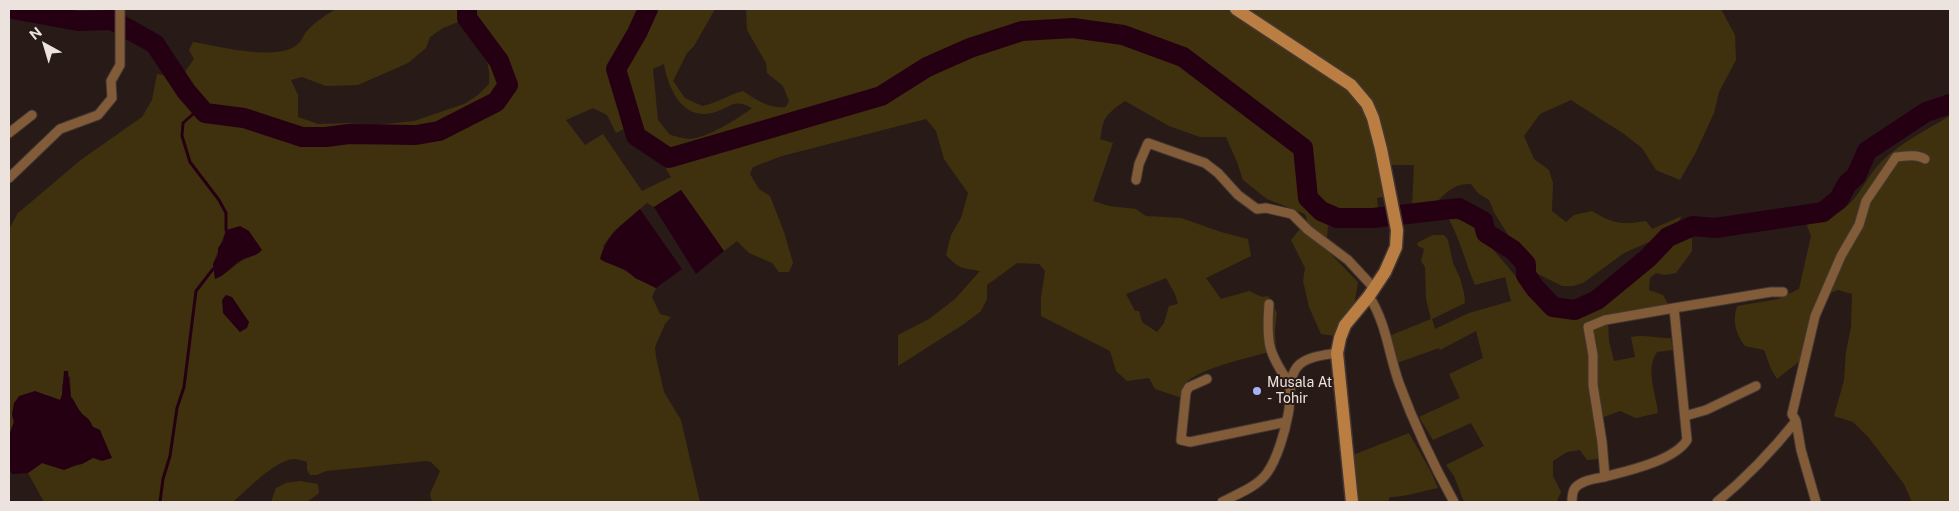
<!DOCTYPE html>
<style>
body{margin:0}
#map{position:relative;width:1959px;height:511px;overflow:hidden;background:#281b17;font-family:"Public Sans",sans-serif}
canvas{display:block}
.frame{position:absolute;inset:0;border:10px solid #ece3df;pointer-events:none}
.north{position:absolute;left:20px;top:20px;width:50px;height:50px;-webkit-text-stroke:4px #281b17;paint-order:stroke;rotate:321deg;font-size:14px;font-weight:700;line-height:20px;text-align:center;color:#ece3df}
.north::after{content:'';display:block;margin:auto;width:18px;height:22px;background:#ece3df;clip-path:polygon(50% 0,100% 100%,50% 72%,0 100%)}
</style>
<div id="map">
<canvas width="1959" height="511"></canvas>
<div class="frame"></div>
<div class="north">N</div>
</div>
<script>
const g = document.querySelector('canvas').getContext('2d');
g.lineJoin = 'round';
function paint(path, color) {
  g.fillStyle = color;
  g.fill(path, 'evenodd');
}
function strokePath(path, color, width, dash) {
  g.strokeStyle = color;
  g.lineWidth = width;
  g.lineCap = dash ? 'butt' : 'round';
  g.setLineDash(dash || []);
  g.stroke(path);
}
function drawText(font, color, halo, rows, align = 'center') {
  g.font = font + ' "Public Sans",sans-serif';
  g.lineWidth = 4;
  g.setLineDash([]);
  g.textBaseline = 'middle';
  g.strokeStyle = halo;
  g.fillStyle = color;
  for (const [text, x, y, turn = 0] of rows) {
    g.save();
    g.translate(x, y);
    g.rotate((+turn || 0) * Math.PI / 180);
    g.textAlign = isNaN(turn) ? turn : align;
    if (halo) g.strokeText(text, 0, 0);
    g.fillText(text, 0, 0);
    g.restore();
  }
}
paint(new Path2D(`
 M336 9H715L694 46 687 53 673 81 685 98 702 106C717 103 728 95 743 91 756 100 770 109 786 107L789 101 783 86 767 73 766 63 747 30 746 9H1721L1735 35 1736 60 1719 92 1714 113 1696 152 1680 180 1656 170 1642 148 1624 134 1571 100 1540 114 1524 136 1534 159 1549 170 1553 183 1552 211 1566 222 1574 215 1592 211C1613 224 1622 225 1646 221L1652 229 1682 216 1675 227 1658 238 1624 253 1583 283 1573 286H1562L1538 274 1512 241 1495 214 1489 200 1478 193 1471 184C1452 183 1444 195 1432 207L1412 206 1414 165H1389L1388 196 1377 198 1380 227 1353 224 1328 226 1326 249 1358 282 1355 300V321L1349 332 1335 336 1321 334 1309 307 1303 281 1305 268 1291 240 1307 220 1305 214 1267 199 1243 180 1237 162 1226 137H1200L1169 126 1125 101C1118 106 1105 114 1103 124 1101 129 1102 134 1100 139L1113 143 1093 201 1109 206 1136 209 1146 216 1181 218 1221 232 1248 239 1251 256 1206 278 1221 299 1249 291 1262 297 1268 296 1277 313 1275 330 1276 350C1257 356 1192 369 1184 386 1183 390 1182 395 1182 398L1155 389 1149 378 1127 381 1116 371 1110 351 1041 316V297L1045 271 1039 264 1017 263 987 285V299L981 311 964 324 898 366V335L929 319 955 299 980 271C962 268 959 269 946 255L951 235 961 218 968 193 944 159 936 131 926 119 782 156 753 167 750 174 759 189 770 196 784 232 793 263 789 272H779L772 263 749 253 737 241 724 251 681 190 654 207 647 203 614 231 603 246 616 266 656 288 652 297 660 314 671 317 665 324 655 347 656 357 664 392 681 420 700 502H432L430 494 440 471 431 462 426 461 326 471 317 475H310L307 470V462C303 461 299 459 295 459 276 459 247 490 233 502H44L28 473 42 463 64 470C73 466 86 464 93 457 98 453 100 445 103 439L100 430 93 427C88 416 85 418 80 411 76 407 76 402 71 397L70 376 62 385V395L60 400 47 395 12 414 14 422 9 434V229L18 213 82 159 142 117 152 100 157 74 168 76 174 87 194 59 189 50 193 42C218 46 280 63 299 43 303 39 304 33 308 30 316 21 326 15 336 9ZM458 22C477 38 492 58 489 84L478 95 464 104 414 121 367 126 349 123 318 124 298 117V95L291 80 302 77 326 86 358 85 408 63 426 48 430 37 443 28ZM664 64C668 88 682 120 712 113 730 109 732 97 752 108 739 118 707 138 690 139 684 139 676 136 670 135L658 120 653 69ZM593 108 607 115 616 133 626 128 635 140 669 165 666 169 671 177 642 191 603 134 585 145 566 120ZM226 230 250 257C236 261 229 274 215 279L213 264ZM1166 278 1175 294 1178 304 1169 306 1164 323 1157 332 1142 322 1139 311H1135L1126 294ZM226 295 249 322 240 332C231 322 217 309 226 295Z
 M1950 116V502H1912L1904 484 1869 438 1853 422 1834 416 1844 380 1846 352 1851 327 1852 294 1838 290 1819 297 1801 360 1777 379 1771 369 1764 350 1745 346C1736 334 1732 322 1737 306L1778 299 1799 289 1811 236 1805 220C1816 217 1828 218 1838 213 1857 202 1866 178 1880 163 1900 143 1926 130 1950 116Z
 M1449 219 1468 220 1524 286 1556 315H1566L1597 311 1628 286 1648 263 1668 247 1692 236V251L1676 273 1664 275 1656 273 1650 278 1649 290 1663 295 1668 304 1616 313 1608 322 1609 341 1614 361 1635 357 1631 337C1646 334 1656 339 1671 338L1673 350 1657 352C1645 370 1656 393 1658 413L1636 418 1620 411 1593 421 1600 443 1598 459 1587 460 1580 450 1567 452 1553 461V476L1561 492 1557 501 1464 502 1454 476 1446 465 1484 446 1471 423 1433 440 1419 417 1460 398 1449 374 1483 358 1476 331 1440 350 1439 348 1397 363 1389 336 1431 319 1426 299 1425 267 1421 261 1424 249 1418 246 1417 243 1433 235H1444L1448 240 1453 263 1460 278 1464 293 1465 303 1432 319 1435 329 1469 313 1511 301 1505 277 1475 285C1466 264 1460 240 1449 219Z
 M1409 433 1431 472 1438 488C1421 491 1406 497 1390 497L1388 502H1359L1353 455Z
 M300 481 318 484 319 493 307 502H271L276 488 286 483Z`), '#3f310e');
paint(new Path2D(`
 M681 190 724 251 696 274 654 207Z
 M640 209 682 269 656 288 635 278 626 270 605 262 600 259C606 235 623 224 640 209Z
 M240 226 249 231 262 250C256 257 248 256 241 260 231 266 226 275 215 279L213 264 218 255V248L223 241 226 230Z
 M226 295 232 297 249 322 247 328 240 332 223 313 222 300Z
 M64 371H68L71 397C76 403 76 406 80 411 85 419 88 415 93 427L100 430 112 458 102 461 93 458 82 464 76 465 64 470 42 463 28 473 12 474 9 468V436L14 422 12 414 14 403 19 396 35 391 60 400 62 395Z`), '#250013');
strokePath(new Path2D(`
 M201 107 183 123 182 136 190 162 219 200 226 213V230
 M160 502 163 479 170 456 177 408 184 387 196 291 213 269`), '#250013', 3);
strokePath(new Path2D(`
 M12 9 78 21 112 20 155 44 186 91 205 113 244 118 302 137H326L349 134 416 135 439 131 496 102 508 85 499 61 467 18V9
 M648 9 637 33 616 69 636 136 669 158 881 96 927 67 970 48 1022 31 1073 28 1123 35 1183 57 1303 148 1308 198 1321 211 1337 218H1373L1459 208 1483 221 1486 233 1513 250 1526 264V275L1535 288 1553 307 1575 310 1597 300 1648 258 1668 237 1693 226 1715 228 1823 212 1839 199 1847 184 1856 176 1867 151 1926 112 1950 104`), '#250013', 20);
const street = new Path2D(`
 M9 133 32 115
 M9 178 60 129 98 115 112 98 111 81 120 65V9
 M1136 180 1139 164 1148 143 1205 163 1218 173 1238 195 1257 209 1266 208 1292 214 1308 230 1348 260 1374 288
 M1369 296C1387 325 1388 352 1399 383 1414 424 1433 464 1454 502
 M1269 304C1266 343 1268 353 1291 386
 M1674 308 1771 292H1783
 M1207 379 1189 387 1186 392 1181 440 1190 442 1286 422
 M1685 416 1706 410 1756 386
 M1222 502C1237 494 1257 487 1267 473 1277 459 1285 432 1288 415 1292 400 1286 376 1300 364 1310 356 1325 355 1337 353
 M1572 502C1572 497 1572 492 1575 488 1582 480 1594 479 1604 477 1627 471 1674 461 1687 440L1674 308 1605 320 1588 327 1593 355V385L1602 442 1605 477
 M1717 502C1746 478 1772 451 1796 421
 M1816 502 1801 450 1796 421 1792 414 1815 316 1841 256 1859 225 1866 201 1896 157C1906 156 1917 154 1925 159`);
const secondary = new Path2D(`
 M1236 9 1351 85 1367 104 1373 118 1381 149 1397 230 1396 247 1385 272 1369 296 1345 325 1340 338 1337 353 1352 502`);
strokePath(street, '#433733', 11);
strokePath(secondary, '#433733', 15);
strokePath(street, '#825c38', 9);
strokePath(secondary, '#ba7e42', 12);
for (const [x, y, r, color] of [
 [1257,391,5,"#a6b1fc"]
]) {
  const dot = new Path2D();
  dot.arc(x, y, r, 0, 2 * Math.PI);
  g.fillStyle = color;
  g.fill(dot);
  strokePath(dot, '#281b17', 2);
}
drawText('14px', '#ece3df', '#281b17', [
 ["Musala At",1267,383],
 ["- Tohir",1267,399]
], 'left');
</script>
